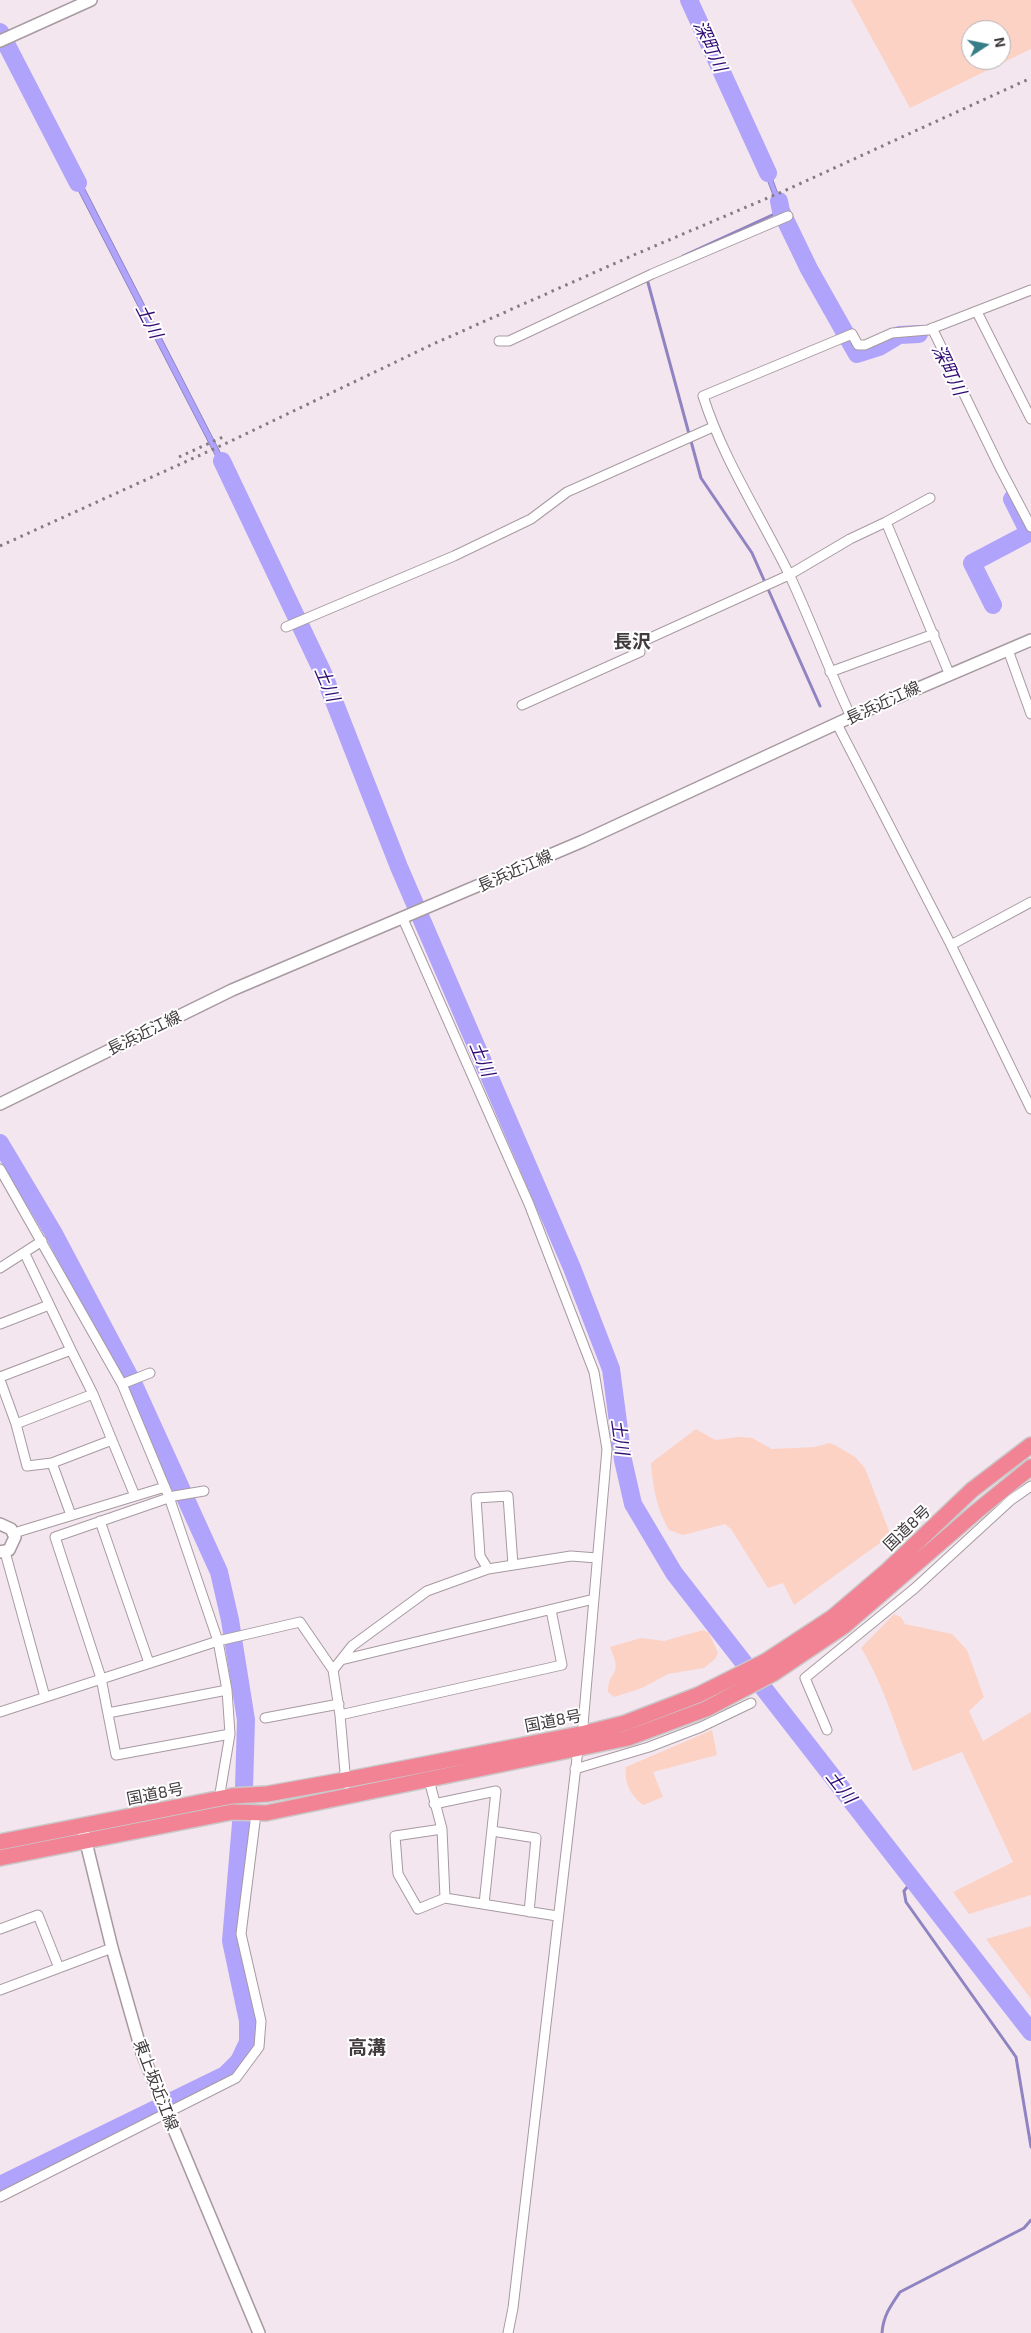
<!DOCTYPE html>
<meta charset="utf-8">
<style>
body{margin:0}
#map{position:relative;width:1031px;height:2333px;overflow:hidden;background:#f4e6ee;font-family:"Exo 2",sans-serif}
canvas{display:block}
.north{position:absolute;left:961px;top:20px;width:50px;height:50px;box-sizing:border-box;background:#fff;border:1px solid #b3b1b2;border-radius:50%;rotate:79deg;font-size:14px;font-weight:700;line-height:20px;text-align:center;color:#413b3e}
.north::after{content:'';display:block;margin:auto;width:18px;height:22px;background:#367d88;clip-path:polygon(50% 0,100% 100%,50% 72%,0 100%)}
</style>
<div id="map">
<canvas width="1031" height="2333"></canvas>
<div class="north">N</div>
</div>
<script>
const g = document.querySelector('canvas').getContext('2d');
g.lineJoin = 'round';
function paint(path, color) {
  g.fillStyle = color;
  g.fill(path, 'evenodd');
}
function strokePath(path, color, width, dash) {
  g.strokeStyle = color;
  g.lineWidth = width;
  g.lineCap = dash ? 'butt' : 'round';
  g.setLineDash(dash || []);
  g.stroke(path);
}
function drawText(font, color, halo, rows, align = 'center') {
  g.font = font + ' "Exo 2","Noto Sans JP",sans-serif';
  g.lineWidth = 4;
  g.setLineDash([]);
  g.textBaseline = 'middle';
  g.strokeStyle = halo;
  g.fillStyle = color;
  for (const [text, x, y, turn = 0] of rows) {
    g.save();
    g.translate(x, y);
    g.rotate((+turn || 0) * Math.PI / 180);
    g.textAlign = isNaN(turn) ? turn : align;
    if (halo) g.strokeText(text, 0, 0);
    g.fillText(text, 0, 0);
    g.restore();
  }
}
paint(new Path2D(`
 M851 0H1031V49L910 108ZM971 30H1001V60H971Z
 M696 1429 715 1440 738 1437 752 1438 772 1449 815 1447 829 1443 835 1445 855 1457 865 1468 889 1531 887 1538 794 1605 783 1583 768 1588 731 1529 725 1524 683 1535 669 1530C656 1508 653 1487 651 1463Z
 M894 1614 901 1617 905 1624 952 1634 967 1650 984 1697 969 1711 983 1741 1031 1712V1895L969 1914 953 1892 1013 1862 962 1752 913 1771C896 1730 884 1685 861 1648Z
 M703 1630 709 1633 718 1653 715 1659 704 1668 668 1674 642 1688 614 1697 608 1692C608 1668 624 1679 610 1647L641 1638 664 1641Z
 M712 1730 717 1755 653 1772 663 1797 643 1805C630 1795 624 1783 626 1767Z
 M1031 1926V1999L986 1939Z`), '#fcd2c5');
const water = new Path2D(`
 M70 160 235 481 230 484 64 163Z
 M770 172 784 210 780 214 765 174Z`);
paint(water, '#b0a3fb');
strokePath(water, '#8f84c2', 1);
strokePath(new Path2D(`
 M683 256 781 211
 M647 279 701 478 752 553 820 706
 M913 1880 904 1891 906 1902 1016 2057 1031 2147
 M882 2333C883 2316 891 2305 900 2292L1024 2228 1031 2220`), '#8f84c2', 3);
strokePath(new Path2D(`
 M689 0 768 173
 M0 32 78 183
 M779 201 781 211 809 269 857 354 879 347 899 335 919 334
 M222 461 323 673 399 867 572 1268 611 1369 623 1460 633 1504 674 1573 1031 2032
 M993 605 972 563 1029 533 1012 499
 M0 1143 53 1232 134 1385 219 1572 230 1620 246 1720 244 1788 231 1941 248 2021V2042L239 2061 225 2075 0 2185`), '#b0a3fb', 18);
const street = new Path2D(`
 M977 312 1031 419
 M932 328 1000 468 1031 527
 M499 341H509L652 274 788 216
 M886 522 949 673
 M286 627 454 556 531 519 567 492 713 427
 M1008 650 1031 714
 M830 672 934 634
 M522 705 640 652 639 643 789 575 850 539 886 522 930 498
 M851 717C829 670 811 621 789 574 760 515 723 459 703 396L852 334 858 345H865L892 333 928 330 1031 290
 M837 724 951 945 1031 1109
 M403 919 529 1204 594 1372 607 1449 583 1725 585 1733
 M951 945 1031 902
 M0 1169 122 1384 169 1497 218 1641 227 1690 230 1734 219 1799
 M25 1254 71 1350
 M0 1268 42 1241
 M0 1324 49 1305
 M0 1377 71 1350 93 1394 16 1424
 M0 1380 16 1424 27 1466 52 1463 71 1515
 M122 1384 150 1373
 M93 1394 135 1496
 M52 1463 112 1440
 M204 1491 174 1496 55 1537 101 1678 116 1755 230 1734
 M100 1521 149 1663
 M14 1533 165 1487
 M5 1552 45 1697
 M488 1569 480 1556 476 1498 508 1496 513 1565
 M341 1660 594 1599
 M333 1670 340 1715 562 1665 551 1610
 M0 1712 218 1641 300 1622 333 1670 352 1646 427 1591 488 1569 571 1556 597 1558
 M108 1713 227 1690
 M340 1715 346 1784
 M265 1718 339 1704
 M827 1730 805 1678 915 1588 1011 1500 1031 1486
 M575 1769 649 1747 701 1727 751 1703
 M429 1780 442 1829 445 1898
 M434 1804 496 1791 484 1904
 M442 1829 395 1836 398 1874 418 1909 445 1898 557 1916
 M492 1831 536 1838 529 1912
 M0 1929 38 1915 59 1968
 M0 1990 112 1948
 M0 2197 236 2078 259 2047 261 2021 241 1934 255 1822
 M508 2333 513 2308 578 1749`);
const secondary = new Path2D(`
 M0 41 91 0
 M0 1104 232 990 583 841 851 717 1031 640
 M0 1524 11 1529 15 1537 9 1550 0 1552
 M82 1826 112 1948 142 2053 259 2333`);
const highway = new Path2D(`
 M0 1842 232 1796 267 1794 345 1780 585 1733 625 1723 698 1695 766 1661 833 1617 888 1570 972 1490 1031 1445
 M0 1858 232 1812 266 1813 628 1738 706 1709 774 1673 844 1626 977 1511 1031 1467`);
strokePath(street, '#a79aa1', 11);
strokePath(secondary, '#a79aa1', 14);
strokePath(highway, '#cac8c9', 18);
strokePath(street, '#fff', 9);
strokePath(secondary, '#fff', 11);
strokePath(highway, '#f28395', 15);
strokePath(new Path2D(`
 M179 457 225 436
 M0 546 229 442 431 345 636 254 784 191 1031 78`), '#847b80', 3, [2.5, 5]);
drawText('16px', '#413b3e', '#fff', [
 ["長浜近江線",883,703,-25],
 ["長浜近江線",515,871,-24],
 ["長浜近江線",144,1033,-26],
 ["国道8号",907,1528,-44],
 ["国道8号",553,1721,-11],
 ["国道8号",155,1794,-11],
 ["東上坂近江線",156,2085,69]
]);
drawText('italic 18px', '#330c74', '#fff', [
 ["深町川",710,46,65],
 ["土川",149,321,63],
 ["深町川",949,370,64],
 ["土川",327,684,67],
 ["土川",482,1059,67],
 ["土川",620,1437,82],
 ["土川",841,1787,52]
]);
drawText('bold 19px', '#413b3e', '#fff', [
 ["長沢",632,642],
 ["高溝",367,2048]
]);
</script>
